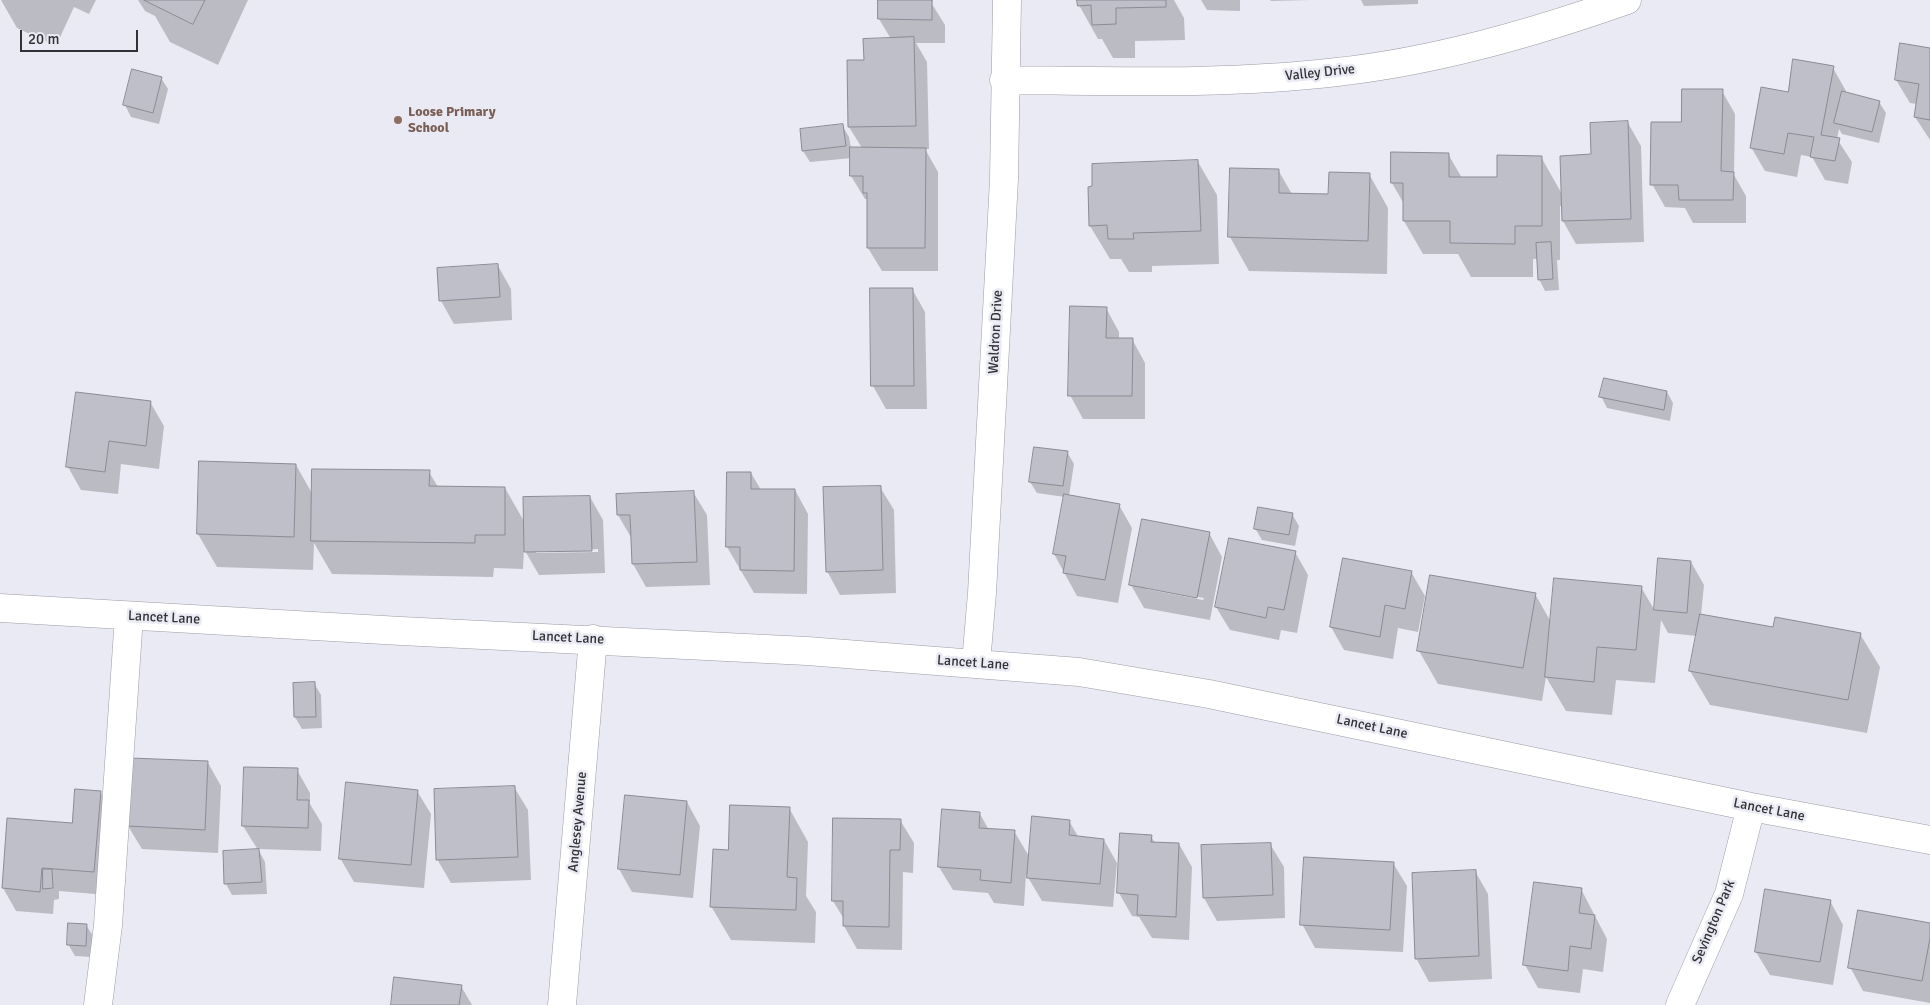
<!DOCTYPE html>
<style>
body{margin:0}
#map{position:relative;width:1930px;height:1005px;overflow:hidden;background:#eaeaf4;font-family:Signika,sans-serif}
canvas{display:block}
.scale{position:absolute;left:20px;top:30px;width:118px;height:22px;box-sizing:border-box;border:2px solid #323236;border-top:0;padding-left:6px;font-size:15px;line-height:18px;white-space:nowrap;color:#323236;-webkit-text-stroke:4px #eaeaf4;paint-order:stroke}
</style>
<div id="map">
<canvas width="1930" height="1005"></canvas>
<div class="scale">20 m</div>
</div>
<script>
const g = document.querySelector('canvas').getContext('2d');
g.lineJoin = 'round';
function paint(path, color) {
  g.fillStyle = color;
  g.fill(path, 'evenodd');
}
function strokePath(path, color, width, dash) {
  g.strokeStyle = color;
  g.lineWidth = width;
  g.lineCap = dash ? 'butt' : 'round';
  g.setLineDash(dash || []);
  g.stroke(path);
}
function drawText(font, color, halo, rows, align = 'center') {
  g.font = font + ' Signika,sans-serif';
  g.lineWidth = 5;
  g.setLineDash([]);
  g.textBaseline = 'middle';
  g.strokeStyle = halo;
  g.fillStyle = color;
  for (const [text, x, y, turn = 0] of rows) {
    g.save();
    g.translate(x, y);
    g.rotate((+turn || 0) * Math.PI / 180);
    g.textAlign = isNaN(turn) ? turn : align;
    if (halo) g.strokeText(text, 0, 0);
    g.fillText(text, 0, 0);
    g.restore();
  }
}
paint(new Path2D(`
 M1 0H96L89 14 74 7 56 46 17 28Z
 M138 0H248L218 65 170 42 155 16 145 11Z
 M879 0H933L932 4 945 25V43H916L927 62 929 149H925L938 172V271H882L868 248V199H865L851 176 852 158 810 162 803 151 842 125 849 137 851 148H862L849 127 865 61 891 39 879 19Z
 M1079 0H1174L1184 18 1185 40 1135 41V58H1113L1102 39H1098L1079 5Z
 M1201 0H1240V11L1207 10Z
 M1270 0H1310L1271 1Z
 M1361 0H1418V4L1364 6Z
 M1930 49V140L1915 117 1917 104 1910 103 1896 80Z
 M1833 68 1846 91V94L1879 102 1886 113 1879 143 1842 134 1839 129 1837 139 1852 162 1848 184 1825 180 1812 157 1801 155 1797 177 1765 171 1751 147 1789 94Z
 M161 78 168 89 159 124 131 117 125 105Z
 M1722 91 1735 114 1734 175 1746 196V223H1693L1685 208 1665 207 1652 184 1683 123Z
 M1628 123 1641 146 1644 242 1576 244 1563 221V206H1560V260H1557L1559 290 1545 291 1539 279 1538 259H1533V277H1471L1458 254H1423L1404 221V204L1392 183 1448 154 1462 178H1499L1541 157 1562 194 1592 156Z
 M1198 162 1217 195 1219 264 1152 266V272H1129L1121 259H1110L1090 226Z
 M1232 169 1278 170 1292 194 1329 195 1369 174 1388 208 1387 274 1249 271 1230 237Z
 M498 266 511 289 512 320 454 324 441 301Z
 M871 289H912L925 312 927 409H886L873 386Z
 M1106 308 1119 332V339H1132L1145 363V419H1083L1070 395Z
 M1667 392 1673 403 1670 421 1607 408 1601 396Z
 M150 402 164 426 159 469 121 464 118 494 81 490 68 467Z
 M1067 452 1074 464 1069 496 1119 505 1132 528 1118 603 1077 596 1054 554 1065 497 1037 493 1030 482Z
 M296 465 313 495 429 472 438 487 505 488 525 523 590 497 603 520 605 573 539 575 524 549 523 569 494 568 493 577 332 574 314 543 313 570 217 567 198 534ZM598 549V552L536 553V551Z
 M751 473 761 490H795L808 514 807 594 754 593 727 547Z
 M880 487 894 510 896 593 840 595 827 571Z
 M693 492 707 515 710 585 646 587 633 564 632 539 618 515 617 495Z
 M1292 514 1299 526 1295 546 1262 540 1255 528Z
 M1209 533 1222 557 1210 620 1144 608 1131 585ZM1146 587 1204 598 1203 600 1146 589Z
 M1295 552 1308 575 1297 633 1281 630 1279 640 1230 630 1216 607Z
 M1659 559 1691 562 1704 585 1701 615 1774 629 1860 634 1880 667 1867 733 1710 705 1690 671 1697 636 1668 633 1661 620 1655 683 1616 680 1612 715 1566 711 1546 677 1542 701 1438 684 1419 651 1535 594 1551 622 1641 587 1655 611Z
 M1411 572 1425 596 1418 632 1398 628 1393 659 1344 650 1331 627Z
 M314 683 321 695 322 728 302 729 295 717 294 684Z
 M208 763 221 786 218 853 142 849 128 826Z
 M297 770 310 793V804L322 824 321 851 258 849 265 862 267 894 232 895 226 884 258 850 243 826Z
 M514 787 528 810 531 880 451 883 437 859Z
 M417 791 431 814 424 888 354 882 340 858Z
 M100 792 114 815 107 895 59 891V899L54 900 53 914 16 911 3 888 73 824Z
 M687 802 700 826 693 898 632 892 619 869Z
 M789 808 808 842 806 896 816 912 815 943 731 940 711 906 730 851Z
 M980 814 989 830 1014 831 1030 858 1069 821 1079 838 1104 840 1117 863 1113 907 1042 901 1026 874 1024 906 994 903 988 893 953 890 939 867Z
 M900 820 914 843 913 873 903 872 902 950 857 949 844 926V919L833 901Z
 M1151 836 1155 843 1179 844 1192 867 1189 940 1152 938 1139 917 1132 916 1119 893Z
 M1270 844 1284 867 1285 918 1217 921 1204 898Z
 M1393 863 1407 886 1403 952 1315 948 1302 924Z
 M1475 871 1488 894 1492 979 1429 982 1416 958Z
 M1581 889 1607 939 1603 972 1583 969 1580 993 1538 988 1525 965Z
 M1830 901 1843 925 1833 985 1770 975 1756 952Z
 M1930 924V1003L1863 991 1850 967Z
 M86 925 93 936 92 957 75 956 68 944Z
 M461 986 472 1005H392Z`), '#0003');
const building = new Path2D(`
 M144 0H205L193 24Z
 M878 0H932V20L878 19Z
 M1077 0H1166V7L1116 8V24L1092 25 1091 5 1078 6Z
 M914 37 916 126 848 127 847 60H864L863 39Z
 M1900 43 1930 48V120L1914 117 1919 84 1895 80Z
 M1793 59 1834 66 1821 135 1840 138 1835 161 1810 157 1814 137 1788 133 1784 154 1750 148 1761 87 1788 92Z
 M132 69 162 77 153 113 123 105Z
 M1682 89H1723L1721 171 1734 172 1733 200H1679L1678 185H1650L1651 122H1681Z
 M1842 91 1880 101 1872 132 1834 123Z
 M1628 121 1631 219 1562 221 1560 156 1591 154 1590 123Z
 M843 124 846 146 802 151 800 129Z
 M850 147 926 148 925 248H867V193H863V176H850Z
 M1391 152 1449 153V177H1497V155L1542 156V226H1515V244L1450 243V221H1403V183H1391Z
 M1198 160 1201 231 1133 233 1134 239H1108L1107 225 1089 226 1088 187 1092 186V164Z
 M1230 168 1279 169V193L1328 194 1329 172 1370 173 1368 241 1228 237Z
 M1551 242 1553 279 1538 280 1536 243Z
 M498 264 500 297 439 301 437 268Z
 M870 288H913L914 386H871Z
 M1070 306 1107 307 1106 338H1133L1132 396H1068Z
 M1604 378 1667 391 1664 410 1599 397Z
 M76 392 151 401 146 446 109 441 105 472 66 467Z
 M1034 447 1068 451 1063 486 1029 482Z
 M199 461 296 464 294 537 197 534Z
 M312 469 430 470 429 486 505 487V535H475V543L311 541Z
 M727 472H751V489H795L794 571 740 570V547H726Z
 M881 486 883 570 826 572 823 487Z
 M694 491 697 562 632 564 630 515H617L616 494Z
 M1064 494 1120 504 1105 580 1063 573 1066 556 1053 554Z
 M590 496 592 551 524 552 523 497Z
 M1258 507 1293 513 1289 535 1254 529Z
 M1142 519 1210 532 1197 598 1129 585Z
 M1229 538 1296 551 1284 610 1268 607 1266 618 1215 607Z
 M1343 558 1412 571 1405 609 1385 605 1380 637 1330 627Z
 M1658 558 1691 561 1687 613 1654 610Z
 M1430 575 1536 593 1523 668 1417 651Z
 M1554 578 1642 586 1636 650 1597 647 1594 682 1545 677Z
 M1700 614 1773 627 1775 617 1861 633 1848 700 1689 671Z
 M315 682 316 717H294L293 683Z
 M130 758 208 761 205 830 127 826Z
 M244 767 298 768 297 800H309L308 828 242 826Z
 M346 782 418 790 411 865 339 859Z
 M515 786 518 857 436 860 434 789Z
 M75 789 101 791 94 872 42 868 40 892 2 888 7 818 72 823Z
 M625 795 687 801 680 875 618 869Z
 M730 805 790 807 787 877 797 878 796 910 710 907 713 849 728 850Z
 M942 809 980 812 979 828 1015 830 1011 883 980 880 981 870 938 867Z
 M1032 816 1070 820 1069 835 1104 839 1100 884 1027 878Z
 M833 818 901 819 900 850H890L889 927 843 926V901H832Z
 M1120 833 1152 835 1151 842 1179 843 1176 917 1137 915 1138 895 1117 893Z
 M1271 843 1273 895 1203 898 1201 845Z
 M259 849 262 882 224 884 223 851Z
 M1304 857 1394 862 1390 930 1300 925Z
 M43 869H52L53 888 43 889Z
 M1476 870 1479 956 1415 959 1412 873Z
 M1534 882 1582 888 1579 913 1595 915 1591 949 1570 946 1568 971 1523 965Z
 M1765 889 1831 900 1820 962 1755 952Z
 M1858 910 1930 923V938L1922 981 1848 968Z
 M68 923 87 924 86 946 67 945Z
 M394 977 462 985 459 1005H391Z`);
paint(building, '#bfbfc9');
strokePath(building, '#8a8b94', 1);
const minor = new Path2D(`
 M1004 80C1115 81 1227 85 1337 72 1436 61 1533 33 1627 0
 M0 608 401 631 807 651 1079 672 1209 694 1751 807 1930 840
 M976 663 982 593 1004 179 1007 0
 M98 1005 108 925 129 616
 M562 1005 593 639
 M1680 1005 1729 894 1751 807`);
strokePath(minor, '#9b9ba4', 29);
strokePath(minor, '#fff', 28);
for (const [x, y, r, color] of [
 [398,120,5,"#8d6e63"]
]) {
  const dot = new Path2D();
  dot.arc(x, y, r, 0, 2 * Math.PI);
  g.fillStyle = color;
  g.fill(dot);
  strokePath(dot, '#eaeaf4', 2);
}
drawText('14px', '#323236', '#eaeaf4', [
 ["Valley Drive",1320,73,-6],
 ["Waldron Drive",996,332,-87],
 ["Lancet Lane",164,618,3],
 ["Lancet Lane",568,638,3],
 ["Lancet Lane",973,663,4],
 ["Lancet Lane",1372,727,12],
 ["Lancet Lane",1769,810,11],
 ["Anglesey Avenue",578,822,-85],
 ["Sevington Park",1714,922,-67]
]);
drawText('bold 14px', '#785e54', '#eaeaf4', [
 ["Loose Primary",408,112],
 ["School",408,128]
], 'left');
</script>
